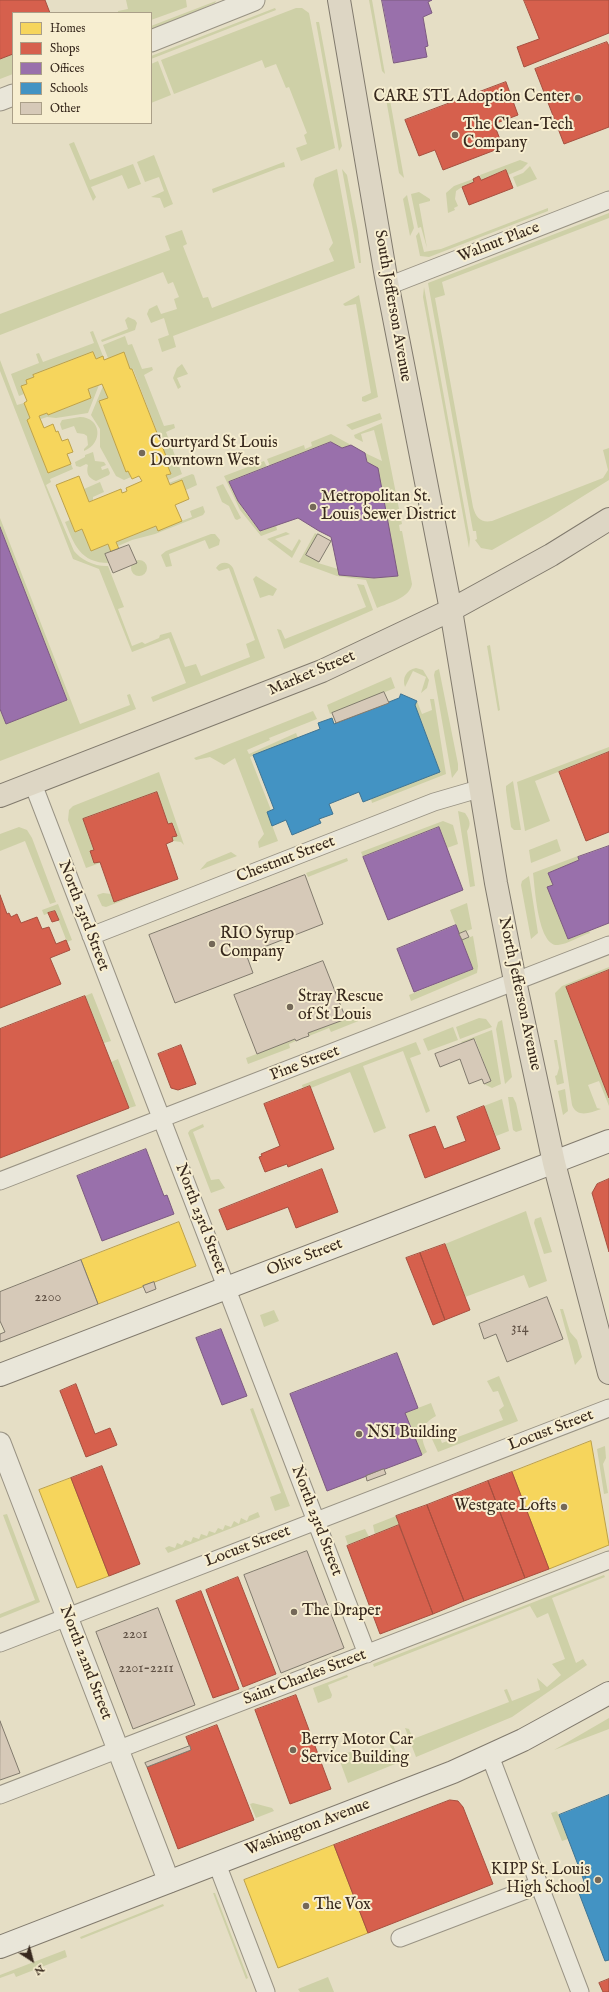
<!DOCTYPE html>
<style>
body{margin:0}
#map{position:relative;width:609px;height:1992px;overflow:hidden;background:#e5dec5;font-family:"IM FELL English",serif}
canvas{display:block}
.legend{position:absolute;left:12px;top:12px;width:140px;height:112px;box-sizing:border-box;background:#f7eed0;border:1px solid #aa9f88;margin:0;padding:5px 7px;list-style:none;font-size:12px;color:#37281d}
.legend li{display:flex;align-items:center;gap:8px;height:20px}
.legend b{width:20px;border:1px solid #aa9f88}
.north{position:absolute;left:12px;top:1940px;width:40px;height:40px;-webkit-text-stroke:3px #f7eed0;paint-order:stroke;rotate:144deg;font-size:11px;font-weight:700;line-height:16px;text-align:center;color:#37281d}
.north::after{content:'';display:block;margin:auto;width:14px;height:18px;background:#37281d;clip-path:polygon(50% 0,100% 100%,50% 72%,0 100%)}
</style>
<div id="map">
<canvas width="609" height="1992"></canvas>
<ul class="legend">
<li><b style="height:11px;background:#f6d55c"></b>Homes</li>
<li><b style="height:11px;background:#d6604d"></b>Shops</li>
<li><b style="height:11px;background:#9970ab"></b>Offices</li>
<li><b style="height:11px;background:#4393c3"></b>Schools</li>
<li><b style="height:11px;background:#d6c9b8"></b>Other</li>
</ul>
<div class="north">N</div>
</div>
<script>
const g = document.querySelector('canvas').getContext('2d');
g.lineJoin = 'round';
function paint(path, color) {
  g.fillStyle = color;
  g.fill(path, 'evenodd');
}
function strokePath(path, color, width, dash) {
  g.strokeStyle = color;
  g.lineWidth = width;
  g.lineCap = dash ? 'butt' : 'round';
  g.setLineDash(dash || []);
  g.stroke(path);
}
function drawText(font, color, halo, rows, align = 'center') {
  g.font = font + ' "IM FELL English",serif';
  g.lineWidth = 4;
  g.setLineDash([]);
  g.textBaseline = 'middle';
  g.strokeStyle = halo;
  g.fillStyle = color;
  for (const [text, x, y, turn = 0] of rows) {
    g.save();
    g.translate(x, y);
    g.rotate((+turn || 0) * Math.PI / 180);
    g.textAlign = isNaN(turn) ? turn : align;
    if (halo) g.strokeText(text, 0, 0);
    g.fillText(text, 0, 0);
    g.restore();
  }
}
paint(new Path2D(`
 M126 0H186L187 7 151 20V13H118V11L128 9Z
 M369 0H372L385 74 382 71Z
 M216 1 215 3 151 31V26Z
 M275 8 276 10 151 59V56Z
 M296 8H302L309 13 335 148 301 161 296 148 307 144 304 135 307 133 289 87 286 88 276 64 265 68 262 60 174 94 161 60Z
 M316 22H319L342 146 339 151Z
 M13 54V74L0 79V59Z
 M158 61 171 95 151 103V64Z
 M388 89 404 178 399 173 385 93Z
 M74 142 90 180 133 164 141 184 128 189 122 175 91 187 96 197 93 201 69 144Z
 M154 155 173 204 164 208 160 198 151 197 164 191 159 177 145 182 137 162Z
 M520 160 528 163 522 169 508 175 506 170 481 180 480 175Z
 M284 162 285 167 279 168 213 193 212 189Z
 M530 166 537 179 517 187 513 177 523 173Z
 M337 169 355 268 173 336 176 347 162 352 158 339 169 335 164 318 151 323 147 314 149 309 157 305 161 314 177 309 174 299 179 297 173 282 168 284 163 272 0 335V314L170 250 165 236 182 230 187 244 183 246 203 298 208 297 212 308 334 261 329 249 333 243 313 185 315 178Z
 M342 169 347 175 358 232 361 263H359Z
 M473 179 474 182 462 187 456 191 455 199 458 206 454 208 455 210 448 213 446 193 454 186Z
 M419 192 430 199V201L419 204 427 248 421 227 418 228 411 194Z
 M407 195 414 228 410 236 403 199Z
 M548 208V211L429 257 420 256 416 236 419 232 424 252 441 249Z
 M609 213V218L442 282 445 295 435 298 473 507C476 518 481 523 492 521L603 478 608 470 603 450 609 448V480L548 518 492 550 481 548 475 540 477 539 476 531H473L428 283Z
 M424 287 470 539 469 548 423 297Z
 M359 295 378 397 365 402 362 401V397L371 393 356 304 345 306 343 304Z
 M128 317 135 320 137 323 135 330 102 342 101 340 128 329 125 320Z
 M93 331 103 356 96 359 93 352 34 375V377L26 380 27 384 21 386 24 394 19 396 11 374 39 363 36 354 39 353 43 362 94 343 90 332Z
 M125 336 128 345 132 344 142 369 152 367 153 370 144 375 164 426 174 424 175 428 166 432 182 474 168 480 166 475 171 474 164 457 166 456 133 369H130L124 353 108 358 103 345Z
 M0 360 17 405 24 403 30 418 27 420 48 473 71 464 73 469 50 479 51 482 46 485 74 551C81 560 96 567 108 566L124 607 118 609 132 646 142 642 145 644 159 638 160 635 171 632 185 667 196 664 201 676 250 657 246 644 255 640 229 568 219 571 216 568C220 561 229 561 233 568L265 658 153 702 151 697 186 683 169 638 132 652 99 569 73 559 0 371Z
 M182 364 188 374 177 378 181 387 178 389 173 378 177 368Z
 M99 385 88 413 56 418 47 417 41 419 39 416 47 413 48 415 91 398 88 389Z
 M103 386 108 398 99 402 126 471H128L131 477 124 480 116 476 100 447V429L91 415Z
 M380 413 382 419 352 430 346 425Z
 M80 417C101 417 104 443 84 451V449L88 445 87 436 84 434 77 433 74 426 62 430 60 424 62 420Z
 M382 423 402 524 399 525 400 531H402L412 584C410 598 388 603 377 608L366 580 337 576 299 562 315 533 318 535 306 555 319 562 318 563 338 569 339 575 374 578 397 576 365 453 382 461 374 430 361 434 363 442 355 438 354 435Z
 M331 434 351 445 342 448 331 442 270 466 267 459 304 445 305 449 312 446 311 442Z
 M93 452 95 461 104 462 106 465 101 467 102 470 108 468 110 473 109 475 96 481C88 478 86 473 88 465L86 464 80 467 76 466 75 462 85 457V455Z
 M264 461 267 467 229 482 245 512 260 531 276 525 277 530 261 536 240 510 224 476Z
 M192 474 194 475 197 485 186 490 182 481 170 485 169 483Z
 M100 482 104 492 93 497V500L89 502 84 489Z
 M223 484 241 518 237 520 235 519 229 506 222 502 216 487Z
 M203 506 205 512 203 515 155 534 132 540 118 546 116 542 156 526 158 530 192 517 190 511Z
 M0 518 80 724 130 705 127 695 130 694 136 709 0 761V709L6 724 67 700 0 527Z
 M70 520 75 532 82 529 91 551 108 544 111 552 105 554 109 563C80 563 74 544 65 522Z
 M286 532 290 534 275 539 292 551 299 539 301 541 292 558 267 539Z
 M211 534H215L220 540 219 545 209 549 205 540 169 554 172 566 166 567 161 555 166 551Z
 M131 568a8 8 0 1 1 16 0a8 8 0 1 1-16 0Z
 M256 576 277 589 273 596 269 595 260 598 253 579Z
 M357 584 364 585 373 610 284 649 277 629 281 630 285 639 366 607Z
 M490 645 500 710 498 711 487 646Z
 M416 668 423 670 429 680 427 688 421 693 426 677 413 671 405 687C402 678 406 670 416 668Z
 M439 669 458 764V770L452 778 434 675 435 671Z
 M391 677 395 688 330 714 327 705Z
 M430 699H434L446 774 372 803 371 799 440 772 415 705 417 701 422 714 432 710Z
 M313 711 317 719 269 738 270 740 247 750 249 754 296 733 298 738 250 757 271 810 267 812 278 841 259 848 258 842 264 834 235 758 224 765 210 757 196 760 194 758Z
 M609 747V752L535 781 550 821 525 831 517 782Z
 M159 772 184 845 181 842 173 841 172 837 177 835 173 823 168 824 157 793 84 819 94 850 90 852 94 863 100 862V863L86 868 68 820 69 810 73 806Z
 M513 781 521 830H514L511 827 506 790V786Z
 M458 811 465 813C469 819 472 824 467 831L475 886 470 887Z
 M443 821 453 825 458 844 447 848 438 827 363 857 361 852Z
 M19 827 27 830 32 838 56 902 50 904 25 841 0 851V834Z
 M557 839 561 851 531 863 529 850Z
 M231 852 237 856 200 870 207 862Z
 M578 856 579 860 548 873 553 885 548 887 568 939 589 931 590 933C580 936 568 944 558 945 538 947 535 888 533 873Z
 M347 858 348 861 308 877 306 873Z
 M529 876 538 933 531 939 521 885 522 881Z
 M103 893 111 894 115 902 132 897 106 907 102 906 97 895Z
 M467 903 472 929 459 934 450 910Z
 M58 904 72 940 67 942 55 911 44 915 42 910Z
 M473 936 478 966 477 973 411 1001 409 995 473 969 462 940Z
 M609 967V1106L599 1081 588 1085 597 1108 601 1109C590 1113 577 1118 572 1105L555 993 562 986Z
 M92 993 111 1041 104 1043 85 996Z
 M359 1014 361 1020 331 1032 329 1028 309 1036 308 1033Z
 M479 1018 486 1019 492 1027 460 1039 456 1027Z
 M502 1020 512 1077 505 1084 496 1029 498 1022Z
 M453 1027 458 1040 428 1051 423 1039Z
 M492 1030 501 1084 492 1088 484 1084 491 1081 475 1039 462 1043 461 1042Z
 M295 1039 296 1041 289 1044 290 1048 248 1064 246 1058Z
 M554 1040H557L564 1083 557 1085 555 1076 557 1075 559 1068Z
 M416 1042 421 1054 410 1058 430 1111 426 1113 403 1051 363 1066 386 1128 374 1133 350 1072 311 1088 310 1086 303 1089 302 1085Z
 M118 1059 136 1106 129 1108 111 1062Z
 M565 1089 568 1111 563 1115 558 1091Z
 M508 1097H513L516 1103 522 1130 516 1132 513 1130Z
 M502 1099 509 1131 496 1136 484 1106Z
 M203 1124 204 1127 193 1132 211 1180 219 1179 225 1188 211 1193 188 1133 190 1130Z
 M526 1211 547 1281 529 1288 524 1275 465 1297 445 1244Z
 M541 1217 552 1252 544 1254 534 1223 535 1219Z
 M560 1309H563L570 1332 577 1340 582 1357 575 1365Z
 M274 1310 279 1321 264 1327 260 1315Z
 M499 1376 518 1421 438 1452 432 1439 435 1431H437L442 1443 503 1420 499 1410 504 1406 498 1391 493 1392 487 1381Z
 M431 1403 436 1416C419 1425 420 1437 427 1452L422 1455 405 1413Z
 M253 1408 290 1506 275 1511 270 1497 281 1493 250 1409Z
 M605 1446 606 1458 603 1464 608 1493 604 1494 597 1449Z
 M258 1512 260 1517 168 1553 165 1548 169 1546 175 1548 177 1543 182 1545 185 1540 191 1542 193 1537 199 1539 201 1534 207 1536 209 1531 215 1533 218 1528 223 1530 225 1525 231 1527 234 1521 239 1524 241 1518 247 1521 249 1516Z
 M7 1514 40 1602 0 1618V1614L35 1600 3 1515Z
 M396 1516 399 1525 375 1535 373 1525Z
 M365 1529 369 1537 348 1545 345 1536Z
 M604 1575 605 1577 552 1598 576 1663 583 1659 587 1665 512 1717 416 1757 405 1728 409 1729 413 1739 509 1702 504 1690 507 1689 512 1701 540 1690 537 1678 547 1687 561 1675 552 1664 565 1659 548 1613 537 1618 530 1606 374 1667 373 1664Z
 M347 1675 348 1677 328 1685 332 1695 331 1698 318 1703 313 1688Z
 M609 1718V1729L554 1750Z
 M389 1735 400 1762 348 1783 338 1756 353 1751 357 1760 391 1748 387 1737Z
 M253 1803 272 1808 274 1811 256 1818 250 1804Z
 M557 1811 568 1839 562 1841 551 1813Z
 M213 1893H215L248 1978 246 1979Z
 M163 1904 164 1906 81 1939 80 1937Z
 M65 1950 67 1957 16 1977 14 1973 0 1978V1975Z
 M328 1977 334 1992H300L298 1989Z`), '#ced0a7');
const homes = new Path2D(`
 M93 352 96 359 103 356 104 360 124 352 130 369H132L166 456 164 457 171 474 166 475 170 485 182 480 189 499 175 505 182 521 158 531 156 526 116 542 119 549 111 552 108 544 91 551 82 529 75 532 56 485 79 476 89 502 121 489 122 493 125 492 127 491 126 488 142 481 139 476 132 479 128 471 126 472 99 401 108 398 102 384 88 389 91 398 48 415 47 413 39 416 44 428 53 424 56 432 58 431 62 441 68 439 73 452 67 454 71 464 48 473 27 420 30 418 24 403 27 401 21 386 27 384 26 380 34 377 33 375Z
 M179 1222 196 1266 98 1304 81 1260Z
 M591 1441 609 1545 549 1569 512 1472Z
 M71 1478 109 1576 77 1588 39 1490Z
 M334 1845 368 1933 278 1968 244 1880Z`);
paint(homes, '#f6d55c');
strokePath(homes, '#bda149', 1);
const shops = new Path2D(`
 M0 0H45L50 13H13V54L0 59Z
 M524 0H609V33L524 67 517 47 539 39Z
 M607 42 609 46V127L564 144 535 69Z
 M506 82 518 115 494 124 503 147 443 170 435 150 419 156 405 120Z
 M506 170 513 188 469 205 462 187 474 182 473 179 479 176 481 180Z
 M609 752V832L586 841 559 772Z
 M157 792 168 824 172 823 177 836 172 837 173 841 166 844 178 879 114 902 100 862 94 863 90 851 94 850 83 819Z
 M0 895 7 914 9 913 11 917 17 914 21 923 37 917 42 929 49 927 56 944 66 940 70 950 50 958 61 984 0 1008Z
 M55 911 59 920 52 922 48 913Z
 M609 970V1098L566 987Z
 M85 996 129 1108 0 1158V1029Z
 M181 1045 196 1084 178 1090 171 1088 158 1054Z
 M310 1086 334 1149 288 1167 287 1164 265 1172 259 1157 262 1156 261 1154 280 1146 264 1104Z
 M484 1106 500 1149 425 1178 409 1135 435 1126 444 1149 466 1141 457 1117Z
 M322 1169 338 1212 296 1228 288 1207 227 1230 219 1210Z
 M609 1179V1252L592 1193 597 1184Z
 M445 1244 470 1310 445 1320 420 1253Z
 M420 1253 445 1320 433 1325 406 1258Z
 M76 1384 95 1434 110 1428 117 1445 86 1457 60 1391Z
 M102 1466 140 1564 109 1576 71 1478Z
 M512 1472 549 1569 525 1578 488 1481Z
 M488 1481 525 1578 464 1601 427 1505Z
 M427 1505 464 1601 433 1614 396 1516Z
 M399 1525 433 1614 380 1634 347 1546Z
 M238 1577 276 1674 243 1687 206 1590Z
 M201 1591 239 1689 213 1698 176 1601Z
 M296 1695 331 1789 290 1804 255 1710Z
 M217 1725 254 1820 178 1849 147 1767 191 1750 186 1737Z
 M450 1800 458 1801 463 1807 493 1884 368 1933 334 1845Z
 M609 1979V1992H603L599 1983Z`);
paint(shops, '#d6604d');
strokePath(shops, '#a64f3f', 1);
const offices = new Path2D(`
 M382 0H432L428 2 432 13 423 17 428 46 425 47 427 57 394 63Z
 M331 442 342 448 351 445 365 453 367 462 378 468 398 576 374 578 339 575 331 537 319 531 298 518 260 531 238 501 229 482Z
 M0 527 67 700 6 724 0 709Z
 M439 827 463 890 388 920 363 857Z
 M609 846V923L568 939 547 887 553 885 548 873 579 860 578 857Z
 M456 925 473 969 414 992 397 949Z
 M146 1149 164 1196 167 1195 174 1214 102 1241 77 1176Z
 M221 1329 247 1396 222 1405 196 1338Z
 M397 1353 418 1408 405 1413 422 1455 327 1491 290 1394Z`);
paint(offices, '#9970ab');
strokePath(offices, '#7c5a80', 1);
const schools = new Path2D(`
 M401 694 417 701 415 705 440 772 363 802 359 792 329 804 333 814 319 819 321 823 292 835 286 820 272 826 267 812 274 809 253 755 320 729 318 723 332 718 334 724 399 698Z
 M609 1795V1960L605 1961 577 1888 587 1883 583 1869 580 1870 559 1815Z
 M583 1869 587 1883 585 1884 580 1870Z`);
paint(schools, '#4393c3');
strokePath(schools, '#3f7391', 1);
const building = new Path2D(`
 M318 534 331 541 319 562 306 555Z
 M129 545 137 563 113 573 105 554Z
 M384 692 389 703 336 723 332 713Z
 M305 875 323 924 246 954 253 973 175 1003 149 935Z
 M466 931 469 937 462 940 459 934Z
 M323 961 346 1019 308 1033 309 1036 303 1038 296 1041 295 1039 257 1054 234 995Z
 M474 1039 491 1081 484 1084 482 1079 469 1084 460 1059 440 1067 435 1054Z
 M81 1260 98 1304 0 1342V1334L5 1332 0 1321V1292Z
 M154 1282 156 1289 146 1293 143 1286Z
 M547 1297 563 1339 507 1362 496 1334 484 1339 479 1324Z
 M384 1469 386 1474 367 1481 366 1476Z
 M307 1551 344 1648 281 1673 244 1575Z
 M158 1608 195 1705 133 1729 96 1632Z
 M0 1721 20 1773 0 1780Z
 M190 1746 191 1750 147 1767 145 1763Z`);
paint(building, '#d6c9b8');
strokePath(building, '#817a6d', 1);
const minor = new Path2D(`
 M388 286 609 200
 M33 784 367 1654
 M91 936 434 802 482 788
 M0 1181 609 945
 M0 1643 609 1408
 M490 1756 580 1992
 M0 1795 609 1560
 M217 1864 266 1992
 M400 1938 539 1885`);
const tertiary = new Path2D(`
 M151 41 254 0
 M0 100 13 95
 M0 1443 169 1882`);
const secondary = new Path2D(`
 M0 1375 609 1141
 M0 1947 453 1772 523 1740 609 1693`);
const primary = new Path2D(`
 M339 0 386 277 451 610 496 883 515 981 554 1163 609 1373
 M0 796 322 671 451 610 551 555 609 519`);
strokePath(minor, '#999384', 19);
strokePath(tertiary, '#999384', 23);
strokePath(secondary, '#817a6d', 24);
strokePath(primary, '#817a6d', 24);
strokePath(minor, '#e9e6d9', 17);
strokePath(tertiary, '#e9e6d9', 21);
strokePath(secondary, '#e9e6d9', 22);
strokePath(primary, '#ddd6c4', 22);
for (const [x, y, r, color] of [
 [578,98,4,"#746858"],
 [455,135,4,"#746858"],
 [142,453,4,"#746858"],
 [313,507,4,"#746858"],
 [212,944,4,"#746858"],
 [290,1007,4,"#746858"],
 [359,1434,4,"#746858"],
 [564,1507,4,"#746858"],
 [294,1612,4,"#746858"],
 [293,1750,4,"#746858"],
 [598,1880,4,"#746858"],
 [306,1906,4,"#746858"]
]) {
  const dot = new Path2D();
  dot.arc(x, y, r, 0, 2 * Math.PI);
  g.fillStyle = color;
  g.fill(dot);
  strokePath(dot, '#f7eed0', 1.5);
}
drawText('14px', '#5f5044', null, [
 ["2200",48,1298],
 ["314",520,1329],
 ["2201",135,1635],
 ["2201-2211",146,1669]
]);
drawText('16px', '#37281d', '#f7eed0', [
 ["CARE STL Adoption Center",570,98,"right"],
 ["The Clean-Tech",463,126],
 ["Company",463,144],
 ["Courtyard St Louis",150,444],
 ["Downtown West",150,462],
 ["Metropolitan St.",321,498],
 ["Louis Sewer District",321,516],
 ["RIO Syrup",220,935],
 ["Company",220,953],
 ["Stray Rescue",298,998],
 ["of St Louis",298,1016],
 ["NSI Building",367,1434],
 ["Westgate Lofts",556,1507,"right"],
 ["The Draper",302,1612],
 ["Berry Motor Car",301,1741],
 ["Service Building",301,1759],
 ["KIPP St. Louis",590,1871,"right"],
 ["High School",590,1889,"right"],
 ["The Vox",314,1906]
], 'left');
drawText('16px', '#37281d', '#f7eed0', [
 ["Walnut Place",499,243,-21],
 ["South Jefferson Avenue",392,306,80],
 ["Market Street",312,674,-23],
 ["Chestnut Street",286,860,-21],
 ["North 23rd Street",83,916,69],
 ["North Jefferson Avenue",519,994,78],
 ["Pine Street",305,1064,-21],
 ["North 23rd Street",200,1219,69],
 ["Olive Street",305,1258,-21],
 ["Locust Street",551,1431,-21],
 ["North 23rd Street",316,1521,69],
 ["Locust Street",248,1547,-21],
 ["North 22nd Street",85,1663,69],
 ["Saint Charles Street",305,1678,-21],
 ["Washington Avenue",308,1828,-21]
]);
</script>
